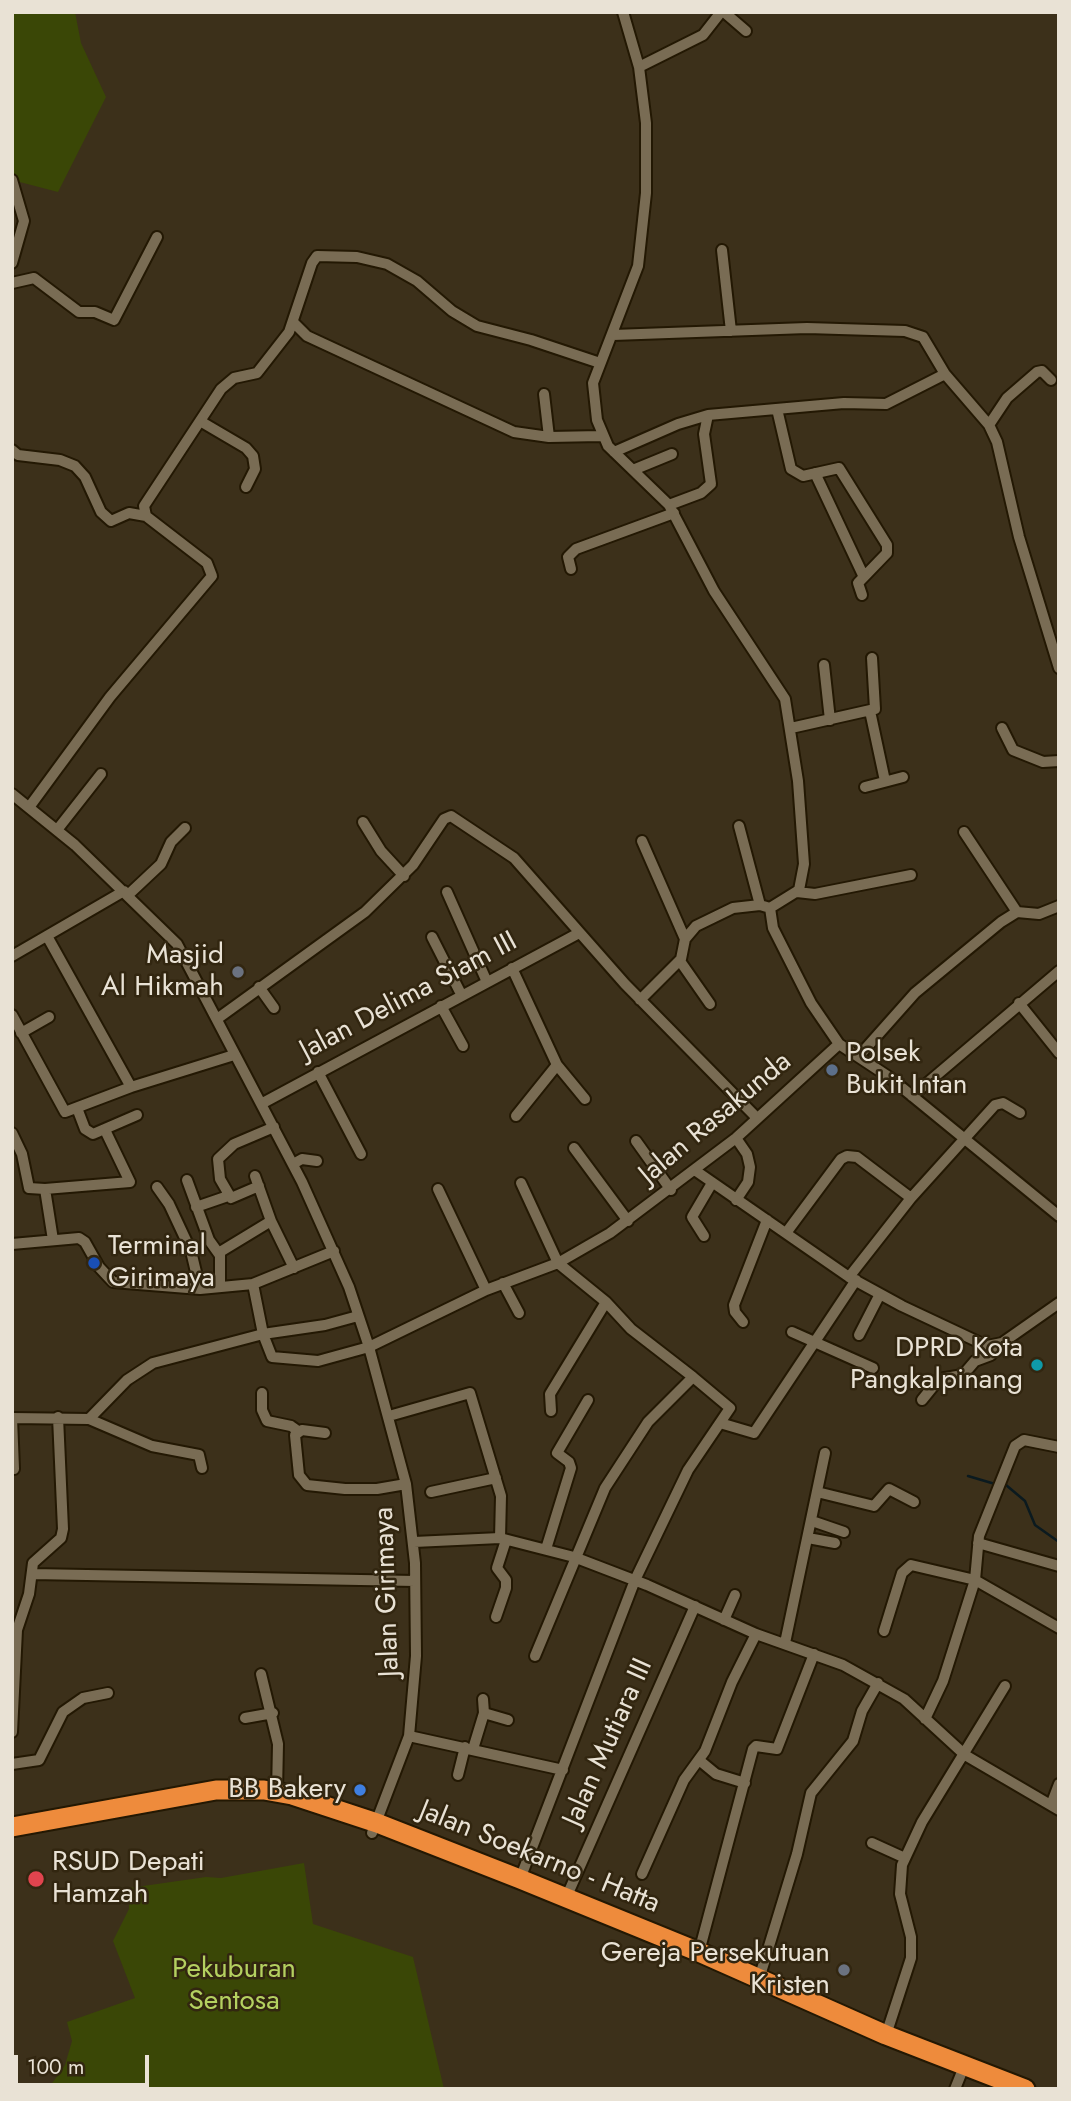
<!DOCTYPE html>
<style>
body{margin:0}
#map{position:relative;width:1071px;height:2101px;overflow:hidden;background:#3c301a;font-family:Jost,sans-serif}
canvas{display:block}
.frame{position:absolute;inset:0;border:14px solid #e9e2d5;pointer-events:none}
.scale{position:absolute;left:14px;top:2055px;width:135px;height:32px;box-sizing:border-box;border:4px solid #e9e2d5;border-top:0;padding-left:9px;font-size:21px;line-height:24px;white-space:nowrap;color:#e9e2d5;-webkit-text-stroke:5px #322610;paint-order:stroke}
</style>
<div id="map">
<canvas width="1071" height="2101"></canvas>
<div class="frame"></div>
<div class="scale">100 m</div>
</div>
<script>
const ctx = document.querySelector('canvas').getContext('2d');
ctx.lineJoin = 'round';
function fillPath(path, color) { ctx.fillStyle = color; ctx.fill(path, 'evenodd'); }
const shape = rows => new Path2D(rows.map(r => 'M' + r).join(''));
function strokePath(path, color, width, dash) { ctx.strokeStyle = color; ctx.lineWidth = width; ctx.lineCap = dash ? 'butt' : 'round'; ctx.setLineDash(dash || []); ctx.stroke(path); }
function write(font, color, halo, rows, align = 'center') {
  ctx.font = font + ' Jost,sans-serif'; ctx.lineWidth = 5; ctx.setLineDash([]); ctx.textBaseline = 'middle'; ctx.strokeStyle = halo; ctx.fillStyle = color; for (const [text, x, y, turn = 0] of rows) {
    ctx.save(); ctx.translate(x, y); ctx.rotate((+turn || 0) * Math.PI / 180); ctx.textAlign = isNaN(turn) ? turn : align; if (halo) ctx.strokeText(text, 0, 0); ctx.fillText(text, 0, 0); ctx.restore();
  }
}
fillPath(shape([
 [12,12,75,12,81,43,106,97,58,192,12,180],
 [304,1863,313,1924,413,1957,444,2089,48,2089,65,2065,72,2041,67,2022,135,1998,113,1941,129,1909,129,1888,206,1877,221,1878]
]), '#3a4706');
strokePath(shape([
 [968,1476,995,1484],
 [1006,1485,1025,1501,1035,1525,1059,1542]
]), '#0b1a1f', 2.5);
const street = shape([
 [623,12,639,67,646,123,646,193,638,266,593,383,597,420,608,446,669,505,714,591,785,699,798,781,804,864,799,890,770,908,773,928,811,1003,839,1044,889,1077,1059,1216],
 [724,12,746,31],
 [639,67,703,35,721,12],
 [12,180,24,221,12,263],
 [722,250,731,331],
 [12,283,34,278,79,312,95,312,114,320,157,237],
 [294,323,307,336,514,432,549,437,601,436],
 [613,335,807,328,905,331,923,337,945,374,989,425,997,442,1019,537,1059,668],
 [544,394,549,437],
 [777,409,791,469,803,476,839,468,887,545,887,553,858,583,862,595],
 [200,421,246,448,253,456,255,469,246,487],
 [989,425,1007,398,1037,372,1042,371,1051,380],
 [12,450,18,455,60,460,75,466,85,477,101,512,111,521,129,513,146,516],
 [614,452,678,424,708,415,844,403,886,404,945,374],
 [633,470,672,454],
 [815,473,863,575],
 [669,505,701,493,711,484,704,434,708,415],
 [571,569,568,557,576,549,674,513],
 [824,665,830,720],
 [870,711,885,781],
 [791,728,875,709,872,658],
 [1002,728,1013,750,1043,762,1059,761],
 [865,787,903,777],
 [12,794,75,845,177,944,302,1182,349,1287,369,1347,406,1484,415,1563,416,1656,409,1736,372,1833],
 [30,806,110,697,212,576,207,563,146,516,144,506,221,389,234,378,257,373,289,332,312,263,317,256,357,257,387,264,417,281,452,311,477,326,531,340,600,363],
 [363,822,381,851,404,876],
 [739,826,760,905],
 [57,830,101,774],
 [964,832,1017,912],
 [642,841,685,939],
 [447,892,487,982],
 [797,892,815,894,911,875],
 [128,895,161,864,171,842,185,828],
 [47,936,131,1087],
 [432,937,462,996],
 [12,956,124,891],
 [680,961,710,1004],
 [512,968,557,1065,516,1116],
 [259,987,274,1008],
 [640,1000,681,959,685,939,696,926,733,908,760,905,770,908],
 [1019,1003,1059,1053],
 [441,1006,463,1046],
 [12,1015,65,1112,131,1087,234,1055],
 [217,1019,365,912,413,865,444,819,451,816,514,858,625,984,757,1118],
 [21,1033,49,1017],
 [859,1056,915,993,1001,922,1017,912,1039,914,1059,906],
 [557,1065,585,1099],
 [318,1072,361,1154],
 [912,1096,1059,971],
 [261,1104,579,933],
 [77,1108,85,1129,93,1134,137,1115],
 [12,1133,22,1154,29,1188,45,1189,53,1240],
 [736,1138,747,1154,750,1167,748,1182,736,1200],
 [636,1141,671,1190],
 [574,1148,628,1221],
 [293,1164,302,1159,317,1161],
 [696,1171,849,1277,911,1198,995,1105,1003,1103,1020,1113],
 [255,1176,271,1221,294,1268],
 [187,1180,209,1240,219,1254],
 [521,1183,558,1263,606,1302,631,1329,693,1377,648,1422,605,1488,535,1656],
 [259,1186,231,1198,220,1179,218,1159,234,1144,274,1127],
 [157,1187,169,1204,191,1251,200,1289],
 [45,1189,130,1182,105,1130],
 [438,1189,486,1290],
 [196,1207,228,1196],
 [786,1233,841,1159,847,1156,857,1157,911,1198],
 [704,1236,692,1217,712,1183],
 [12,1244,79,1238,85,1242,99,1267,113,1282,200,1289,253,1284,334,1251],
 [849,1277,902,1306,987,1346,1002,1343,1059,1303],
 [503,1283,519,1313],
 [253,1284,263,1334,272,1357,318,1361,369,1347,486,1290,558,1263,610,1233,736,1138,839,1044],
 [220,1287,220,1252,271,1221],
 [743,1322,735,1312,734,1305,767,1220],
 [792,1332,873,1368],
 [859,1335,880,1294],
 [262,1393,262,1410,267,1421,291,1426,298,1431],
 [922,1400,939,1379,963,1375,975,1361,991,1355,995,1345],
 [551,1411,550,1394,606,1302],
 [389,1416,470,1393,501,1496,500,1538],
 [12,1418,89,1419,152,1446,199,1455,202,1468],
 [12,1418,14,1469],
 [89,1419,127,1380,153,1363,263,1334,325,1325,358,1316],
 [720,1423,754,1433,856,1280],
 [325,1433,302,1430,295,1435,299,1475,307,1485,345,1489,377,1489,406,1484],
 [431,1492,496,1478],
 [817,1492,874,1506,889,1489,914,1502],
 [812,1521,844,1532],
 [808,1538,835,1543],
 [414,1542,500,1538,574,1557,647,1585,756,1634,843,1665,904,1699,965,1755,1059,1810],
 [978,1543,1059,1566],
 [546,1549,571,1468,569,1462,557,1453,588,1400],
 [32,1574,415,1581],
 [496,1617,506,1588,506,1580,497,1568,506,1540],
 [724,1620,735,1595],
 [884,1631,902,1573,911,1565,975,1580,1059,1628],
 [785,1643,825,1453],
 [261,1674,278,1744,277,1792],
 [484,1713,508,1720],
 [245,1718,273,1713],
 [925,1719,943,1681,975,1580,979,1536,1015,1446,1024,1440,1059,1447],
 [12,1732,17,1630,29,1594,33,1563,61,1538,63,1529,58,1417],
 [409,1736,563,1770],
 [473,1749,484,1713,483,1699],
 [699,1760,716,1774,745,1783],
 [12,1764,39,1760,63,1712,83,1698,108,1693],
 [458,1775,465,1747],
 [1051,1805,1059,1784],
 [872,1843,905,1858],
 [642,1874,684,1780,705,1751,732,1682,756,1634],
 [520,1879,635,1580,688,1470,730,1408,693,1377],
 [566,1898,695,1606],
 [699,1952,753,1749,756,1746,777,1749,814,1654],
 [759,1979,797,1854,811,1793,853,1741,862,1711,878,1683],
 [886,2035,911,1958,911,1937,900,1894,902,1865,922,1822,1005,1686],
 [955,2089,961,2074]
]);
const highway = shape([
 [12,1827,216,1790,264,1790,292,1795,377,1823,520,1879,699,1952,886,2035,1025,2089]
]);
strokePath(street, '#231803', 14);
strokePath(highway, '#231803', 23);
strokePath(street, '#796c54', 10);
strokePath(highway, '#ee8b3c', 19);
for (const [x, y, r, color] of [
 [238,972,7,"#6b7280"],
 [832,1070,7,"#5c6f8a"],
 [94,1263,7,"#1a4fb4"],
 [1037,1365,7,"#0f9aa8"],
 [360,1790,7,"#3f7fe0"],
 [36,1879,9,"#e0444e"],
 [844,1970,7,"#6b7280"]
]) { const dot = new Path2D(); dot.arc(x, y, r, 0, 2 * Math.PI); ctx.fillStyle = color; ctx.fill(dot); strokePath(dot, '#322610', 2.5); }
write('28px', '#e9e2d5', '#322610', [
 ["Masjid",224,956],
 ["Al Hikmah",224,988],
 ["Polsek",846,1054,"left"],
 ["Bukit Intan",846,1086,"left"],
 ["Terminal",108,1247,"left"],
 ["Girimaya",108,1279,"left"],
 ["DPRD Kota",1023,1349],
 ["Pangkalpinang",1023,1381],
 ["BB Bakery",346,1790],
 ["RSUD Depati",52,1863,"left"],
 ["Hamzah",52,1895,"left"],
 ["Gereja Persekutuan",830,1954],
 ["Kristen",830,1986]
], 'right');
write('28px', '#e9e2d5', '#322610', [
 ["Jalan Delima Siam III",409,997,-28],
 ["Jalan Rasakunda",716,1119,-40],
 ["Jalan Girimaya",388,1592,-92],
 ["Jalan Mutiara III",609,1743,-66],
 ["Jalan Soekarno - Hatta",539,1858,22]
]);
write('28px', '#b4d060', '#322610', [
 ["Pekuburan",234,1970],
 ["Sentosa",234,2002]
]);
</script>
